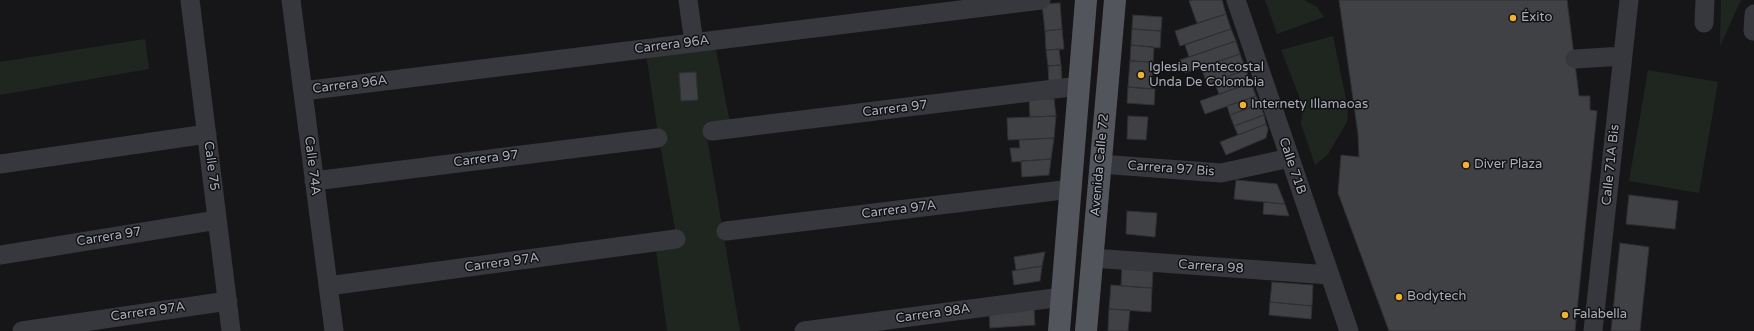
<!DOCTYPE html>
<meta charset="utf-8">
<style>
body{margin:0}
canvas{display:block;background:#161618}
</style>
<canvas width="1754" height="331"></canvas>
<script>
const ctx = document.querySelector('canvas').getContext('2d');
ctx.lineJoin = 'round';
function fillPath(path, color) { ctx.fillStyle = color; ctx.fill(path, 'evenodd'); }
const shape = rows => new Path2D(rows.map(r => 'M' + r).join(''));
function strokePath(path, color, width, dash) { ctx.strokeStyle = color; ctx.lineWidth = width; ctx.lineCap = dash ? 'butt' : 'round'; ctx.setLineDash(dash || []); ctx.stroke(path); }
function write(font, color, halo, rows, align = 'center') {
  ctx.font = font + ' "Varela Round",sans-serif'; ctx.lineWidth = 3; ctx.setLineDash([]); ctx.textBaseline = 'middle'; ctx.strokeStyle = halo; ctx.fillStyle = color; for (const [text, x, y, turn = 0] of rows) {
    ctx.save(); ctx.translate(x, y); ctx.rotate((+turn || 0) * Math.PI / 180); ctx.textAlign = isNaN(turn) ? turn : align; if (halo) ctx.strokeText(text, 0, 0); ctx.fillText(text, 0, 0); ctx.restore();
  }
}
fillPath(shape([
 [1265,0,1304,0,1317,7,1324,17,1277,34],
 [1721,0,1741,0,1720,46],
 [1333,36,1348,109,1347,122,1328,154,1315,165,1301,124,1303,106,1281,50],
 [145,39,149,69,0,95,0,62],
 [715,45,730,123,705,126,740,331,667,331,655,243,677,240,658,133,646,54],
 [1648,70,1718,82,1699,193,1629,181]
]), '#1e261f');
const building = shape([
 [1193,0,1222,0,1226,14,1197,23,1189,1,1193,0],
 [1339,0,1567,0,1579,96,1590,96,1590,110,1597,111,1575,331,1389,331,1338,193,1341,155,1359,157,1358,134,1339,0],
 [1060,3,1062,29,1045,31,1042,4,1060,3],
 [1226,14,1231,29,1180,46,1175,31,1226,14],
 [1133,15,1162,17,1161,31,1132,29,1133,15],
 [1062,29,1064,49,1046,50,1045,31,1062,29],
 [1132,29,1161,31,1160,48,1131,45,1132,29],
 [1231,29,1236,41,1189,57,1185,45,1231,29],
 [1236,41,1240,54,1185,73,1180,60,1236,41],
 [1131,45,1154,47,1153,62,1130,61,1131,45],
 [1059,49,1061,65,1048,66,1046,50,1059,49],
 [1240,54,1246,70,1207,84,1201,67,1240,54],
 [1130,61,1153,62,1151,89,1128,87,1130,61],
 [1061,65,1062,82,1049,83,1048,66,1061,65],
 [1246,70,1251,83,1219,94,1214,81,1246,70],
 [696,72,698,100,681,101,679,73,696,72],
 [1251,83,1256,96,1205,114,1200,101,1251,83],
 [1128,87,1155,89,1154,105,1127,103,1128,87],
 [1256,96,1260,104,1230,115,1227,106,1256,96],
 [1029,99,1054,99,1056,116,1030,117,1029,99],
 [1260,104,1264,115,1234,126,1230,115,1260,104],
 [1264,115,1266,124,1238,135,1234,126,1264,115],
 [1056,116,1054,138,1008,140,1007,118,1056,116],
 [1128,116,1148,117,1146,140,1127,139,1128,116],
 [1266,124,1268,129,1266,138,1226,155,1220,142,1266,124],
 [1054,138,1051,159,1012,162,1010,148,1020,148,1019,140,1054,138],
 [1051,159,1049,175,1022,177,1021,161,1051,159],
 [1236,180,1277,184,1285,204,1234,199,1236,180],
 [1629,195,1678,201,1675,229,1626,224,1629,195],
 [1264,202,1285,204,1289,216,1263,214,1264,202],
 [1127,211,1157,213,1155,237,1126,234,1127,211],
 [1620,243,1649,247,1640,331,1611,331,1620,243],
 [1045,252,1042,266,1016,270,1014,257,1045,252],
 [1042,266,1040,281,1014,285,1012,271,1042,266],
 [1122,267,1153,270,1152,288,1121,286,1122,267],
 [1272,282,1313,285,1312,306,1270,302,1272,282],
 [1111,285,1152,288,1151,312,1109,309,1111,285],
 [1270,302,1312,306,1311,319,1269,315,1270,302],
 [1034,309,1035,325,990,328,989,312,1034,309],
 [1109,309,1130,310,1128,331,1108,331,1109,309]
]);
fillPath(building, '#404145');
strokePath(building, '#303034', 1);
strokePath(shape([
 [190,0,231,331],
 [291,0,334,331],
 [688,0,694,43],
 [1236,0,1349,331],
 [1704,23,1705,0],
 [1753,31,1754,14],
 [1575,59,1623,56],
 [303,91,1041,0],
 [712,131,1079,86],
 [0,164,207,134],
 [1100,164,1221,173,1290,158],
 [314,181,658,138],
 [726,231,1071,189],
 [0,255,217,220],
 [1092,258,1330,275],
 [328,286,676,239],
 [22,331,228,301],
 [804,331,1062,297],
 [1593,331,1629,0]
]), '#37383d', 19);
strokePath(shape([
 [1059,331,1086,0],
 [1086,331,1115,0]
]), '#53555c', 22);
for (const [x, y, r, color] of [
 [1513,18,4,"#f2b134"],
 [1141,75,4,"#f2b134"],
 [1243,105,4,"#f2b134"],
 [1466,165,4,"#f2b134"],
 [1399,297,4,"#f2b134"],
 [1565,315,4,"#f2b134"]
]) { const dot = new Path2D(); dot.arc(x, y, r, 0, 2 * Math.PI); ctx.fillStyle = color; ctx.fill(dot); strokePath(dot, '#111113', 1.5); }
write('13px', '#a8adb8', '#111113', [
 ["Éxito",1521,18],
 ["Iglesia Pentecostal",1149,68],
 ["Unda De Colombia",1149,83],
 ["Internety Illamaoas",1251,105],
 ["Diver Plaza",1474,165],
 ["Bodytech",1407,297],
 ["Falabella",1573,315]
], 'left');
write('13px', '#a8adb8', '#111113', [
 ["Carrera 96A",672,45,-7],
 ["Carrera 96A",350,85,-7],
 ["Carrera 97",895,109,-7],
 ["Carrera 97",486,159,-7],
 ["Avenida Calle 72",1100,165,-85],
 ["Calle 71A Bis",1611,165,-84],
 ["Calle 75",211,166,83],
 ["Calle 74A",312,166,83],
 ["Calle 71B",1292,166,71],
 ["Carrera 97 Bis",1171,169,4],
 ["Carrera 97A",899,210,-7],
 ["Carrera 97",109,237,-9],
 ["Carrera 97A",502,263,-8],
 ["Carrera 98",1211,267,4],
 ["Carrera 97A",148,312,-8],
 ["Carrera 98A",933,314,-8]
]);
</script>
